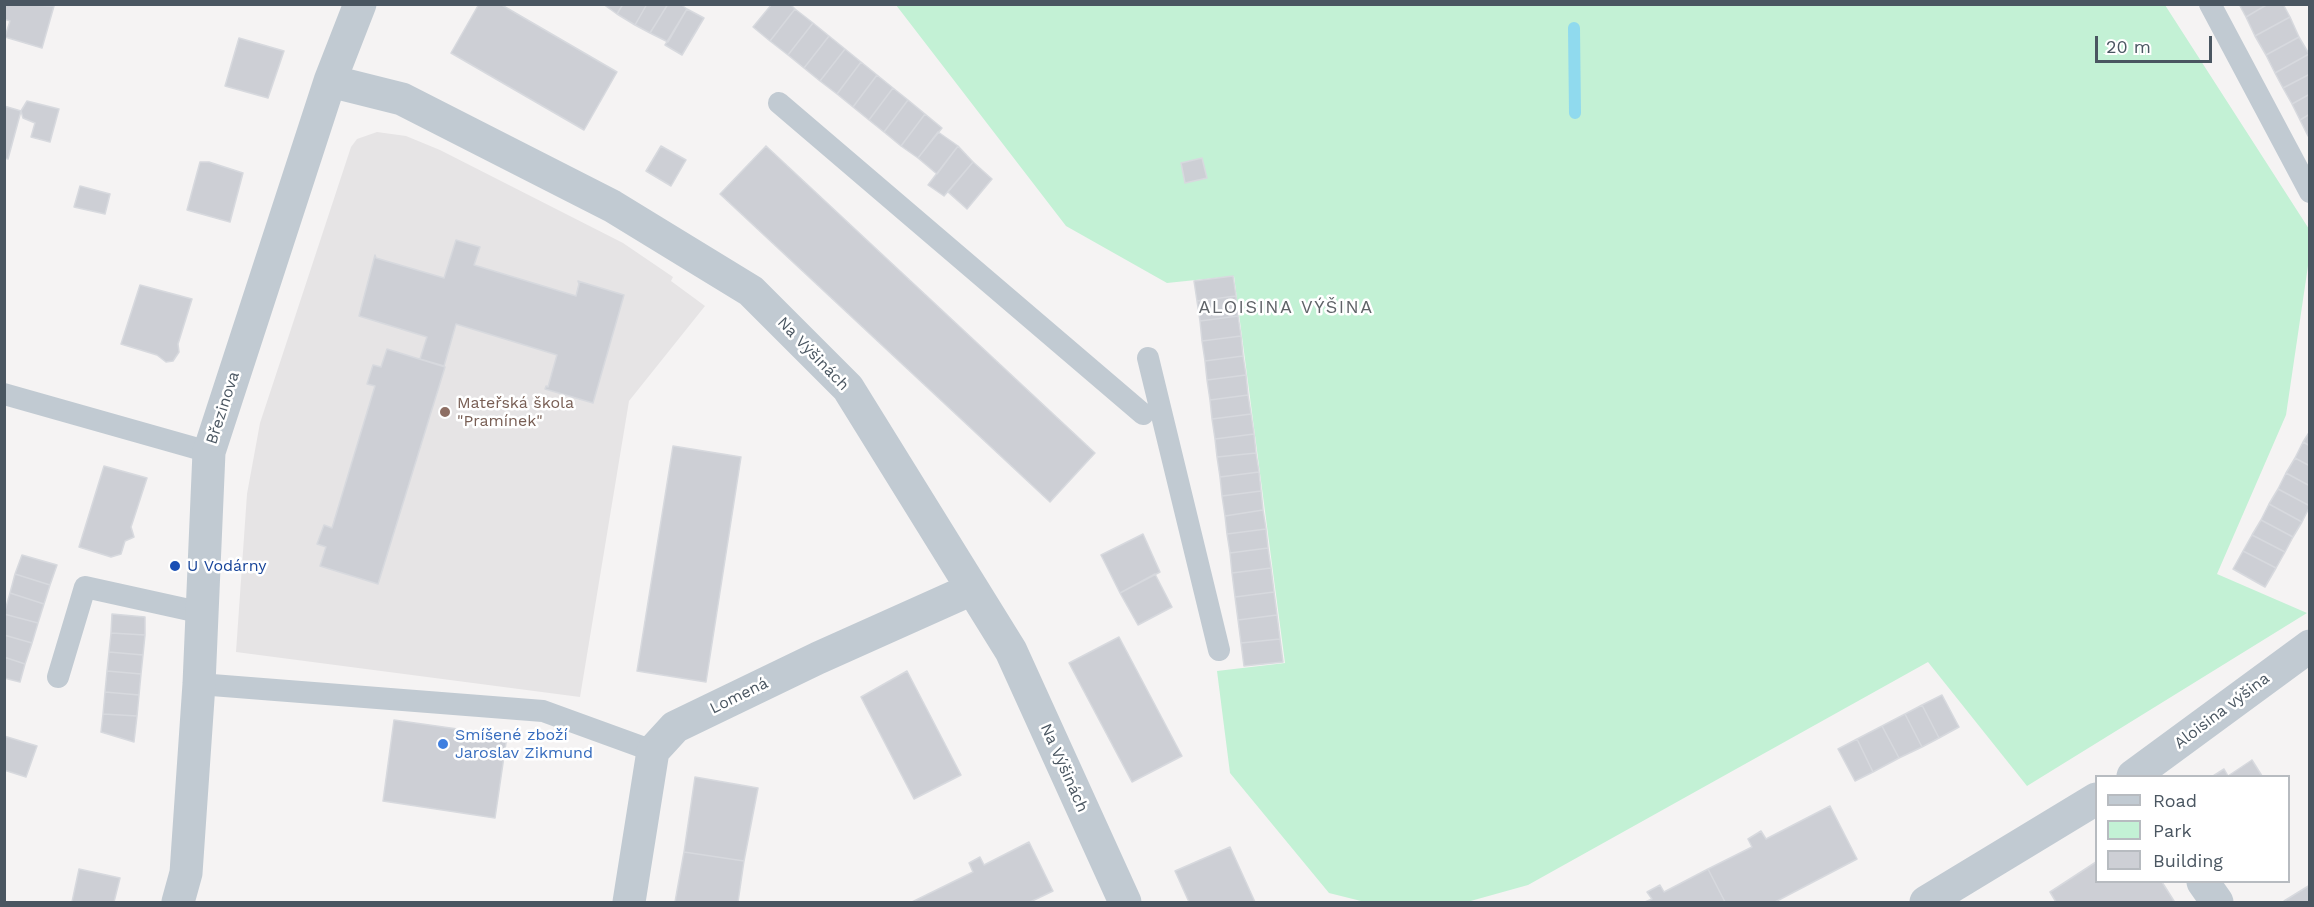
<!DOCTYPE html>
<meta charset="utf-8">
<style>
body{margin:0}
#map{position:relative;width:2314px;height:907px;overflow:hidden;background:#f5f3f3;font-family:"Work Sans",sans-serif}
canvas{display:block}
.frame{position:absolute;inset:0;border:6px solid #4a5661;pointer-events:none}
.legend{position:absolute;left:2095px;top:775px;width:195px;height:108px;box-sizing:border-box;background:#fff;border:2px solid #b7bbc0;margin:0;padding:8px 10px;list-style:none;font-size:18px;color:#4a5661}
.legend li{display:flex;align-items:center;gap:12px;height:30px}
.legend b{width:30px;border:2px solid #b7bbc0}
.scale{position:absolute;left:2095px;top:36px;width:117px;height:27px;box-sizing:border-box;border:3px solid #4a5661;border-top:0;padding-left:8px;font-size:18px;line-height:21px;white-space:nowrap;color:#4a5661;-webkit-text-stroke:4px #fff;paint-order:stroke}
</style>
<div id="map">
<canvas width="2314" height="907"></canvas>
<div class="frame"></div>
<ul class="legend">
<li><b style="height:8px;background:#c1cad2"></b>Road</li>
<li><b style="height:16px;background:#c3f1d5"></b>Park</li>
<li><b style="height:16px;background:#cdcfd5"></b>Building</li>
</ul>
<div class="scale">20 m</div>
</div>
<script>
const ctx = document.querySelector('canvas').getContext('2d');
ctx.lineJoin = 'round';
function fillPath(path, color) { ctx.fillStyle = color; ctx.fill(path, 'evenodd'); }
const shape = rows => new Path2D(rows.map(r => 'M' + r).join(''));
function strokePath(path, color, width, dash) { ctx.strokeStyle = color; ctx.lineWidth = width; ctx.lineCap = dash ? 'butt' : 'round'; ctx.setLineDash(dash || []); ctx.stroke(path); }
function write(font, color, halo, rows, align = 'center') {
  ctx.font = font + ' "Work Sans",sans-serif'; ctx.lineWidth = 5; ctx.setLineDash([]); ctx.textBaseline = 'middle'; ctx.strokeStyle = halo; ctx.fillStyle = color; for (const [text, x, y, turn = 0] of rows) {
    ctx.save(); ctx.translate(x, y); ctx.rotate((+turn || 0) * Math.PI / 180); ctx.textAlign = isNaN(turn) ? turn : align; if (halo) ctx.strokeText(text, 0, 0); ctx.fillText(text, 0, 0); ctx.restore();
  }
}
fillPath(shape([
 [377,132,406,136,440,150,623,243,673,277,671,281,705,306,629,401,580,697,236,652,247,494,260,423,351,147,357,139]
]), '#e6e4e5');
fillPath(shape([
 [896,5,2165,5,2309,229,2309,259,2286,415,2217,574,2307,613,2027,786,1928,662,1528,885,1467,902,1365,902,1329,893,1230,773,1217,671,1285,663,1234,276,1167,283,1066,226]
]), '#c3f1d5');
strokePath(shape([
 [1574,28,1575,113]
]), '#90daee', 12);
const building = shape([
 [4,4,54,6,42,48,5,37,10,21,4,19,4,4],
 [479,4,500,4,617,72,584,130,451,53,479,4],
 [603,4,623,4,617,14,603,4],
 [623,4,647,4,635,25,617,14,623,4],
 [647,4,668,4,650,33,635,25,647,4],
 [668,4,680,4,687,9,668,42,650,33,668,4],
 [772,4,790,4,795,9,770,41,753,27,772,4],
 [2239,4,2268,4,2246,17,2239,4],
 [2268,4,2283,4,2290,17,2255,36,2246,17,2268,4],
 [687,9,704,18,682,55,665,45,687,9],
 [795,9,813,23,788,55,770,41,795,9],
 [2290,17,2299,37,2266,55,2255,36,2290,17],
 [813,23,829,36,804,68,788,55,813,23],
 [829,36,845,49,820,81,804,68,829,36],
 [2299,37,2309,54,2275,73,2266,55,2299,37],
 [239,38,284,51,268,98,225,86,239,38],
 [845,49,861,62,837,94,820,81,845,49],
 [2309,54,2310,74,2283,88,2275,73,2309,54],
 [861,62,877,75,853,107,837,94,861,62],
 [2310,74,2310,94,2292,104,2283,88,2310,74],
 [877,75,893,88,869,120,853,107,877,75],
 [893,88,908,100,884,132,869,120,893,88],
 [2310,94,2310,114,2300,120,2292,104,2310,94],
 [908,100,925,114,901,146,884,132,908,100],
 [27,101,59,109,50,142,31,137,35,123,23,118,21,111,27,101],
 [4,106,21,111,8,159,4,158,4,106],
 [925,114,942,128,918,158,901,146,925,114],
 [2310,114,2310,135,2308,136,2300,120,2310,114],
 [938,132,958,146,937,174,918,158,938,132],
 [661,146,686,160,671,186,646,171,661,146],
 [766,146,1095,453,1050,502,720,194,766,146],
 [958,146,973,162,944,196,928,185,958,146],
 [1202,158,1207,178,1185,183,1181,163,1202,158],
 [200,162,209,162,243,173,230,222,187,210,200,162],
 [973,162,992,179,967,209,948,192,973,162],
 [80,186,110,194,105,214,74,207,80,186],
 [456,240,480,247,474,265,576,296,579,284,578,281,624,295,593,403,545,389,546,386,548,387,557,355,456,324,444,366,420,359,427,337,359,316,375,255,376,258,444,278,456,240],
 [1233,276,1236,296,1197,301,1194,281,1233,276],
 [140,285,192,299,178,344,179,352,173,361,166,362,157,355,121,344,140,285],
 [1236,296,1238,316,1200,321,1197,301,1236,296],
 [1238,316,1241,336,1202,341,1200,321,1238,316],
 [1241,336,1243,356,1205,361,1202,341,1241,336],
 [387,349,445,367,378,584,320,566,326,547,317,544,324,525,332,528,375,386,367,384,373,365,381,367,387,349],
 [1243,356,1246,375,1207,380,1205,361,1243,356],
 [1246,375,1248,395,1210,400,1207,380,1246,375],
 [1248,395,1251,414,1212,419,1210,400,1248,395],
 [1251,414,1254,434,1215,439,1212,419,1251,414],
 [2310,431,2310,446,2303,442,2310,431],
 [1254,434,1256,453,1217,457,1215,439,1254,434],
 [2303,442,2310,446,2310,466,2295,458,2303,442],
 [673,446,741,457,706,682,637,671,673,446],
 [1256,453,1259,472,1220,477,1217,457,1256,453],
 [2295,458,2310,466,2310,486,2286,473,2295,458],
 [104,466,147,478,131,527,134,537,125,541,121,554,111,557,79,547,104,466],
 [1259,472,1261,491,1222,496,1220,477,1259,472],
 [2286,473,2310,486,2310,506,2278,489,2286,473],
 [2278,489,2310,506,2302,522,2269,504,2278,489],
 [1261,491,1263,510,1225,516,1222,496,1261,491],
 [2269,504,2302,522,2293,537,2261,520,2269,504],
 [1263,510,1266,529,1227,534,1225,516,1263,510],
 [2261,520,2293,537,2285,552,2252,535,2261,520],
 [1266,529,1268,548,1230,553,1227,534,1266,529],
 [1143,534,1160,572,1120,593,1101,555,1143,534],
 [2252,535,2285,552,2276,568,2243,551,2252,535],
 [1268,548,1271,568,1232,573,1230,553,1268,548],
 [2243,551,2276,568,2265,587,2233,569,2243,551],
 [22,555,57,565,50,585,15,574,22,555],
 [1271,568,1274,592,1235,597,1232,573,1271,568],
 [15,574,50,585,44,604,10,593,15,574],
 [1155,574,1172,607,1138,625,1120,593,1155,574],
 [1274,592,1277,615,1238,620,1235,597,1274,592],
 [10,593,44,604,38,623,4,614,10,593],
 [4,614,38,623,32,643,4,635,4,614],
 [112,614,145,617,145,635,111,633,112,614],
 [1277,615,1280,639,1241,643,1238,620,1277,615],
 [111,633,145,635,143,655,109,652,111,633],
 [4,635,32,643,25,664,4,657,4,635],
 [1119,637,1182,756,1132,782,1069,663,1119,637],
 [1280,639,1283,662,1244,666,1241,643,1280,639],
 [109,652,143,655,141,674,107,671,109,652],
 [4,657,25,664,20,682,4,678,4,657],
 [107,671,141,674,139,695,105,692,107,671],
 [907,671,961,775,914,799,861,697,907,671],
 [105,692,139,695,137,716,103,714,105,692],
 [1942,695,1959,727,1939,738,1922,705,1942,695],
 [1922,705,1939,738,1922,747,1905,714,1922,705],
 [103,714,137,716,134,742,101,732,103,714],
 [1905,714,1922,747,1899,758,1882,726,1905,714],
 [394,720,507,736,495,818,383,801,394,720],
 [1882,726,1899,758,1873,772,1857,739,1882,726],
 [4,736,37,746,26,777,4,770,4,736],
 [1857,739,1873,772,1855,781,1838,749,1857,739],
 [2252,760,2262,776,2213,776,2224,769,2228,776,2252,760],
 [695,777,758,788,744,861,684,852,695,777],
 [1830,806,1857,859,1775,902,1725,902,1708,869,1752,847,1748,839,1761,831,1766,839,1830,806],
 [1029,842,1053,891,1030,902,912,902,973,872,969,863,980,857,984,865,1029,842],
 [1230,847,1255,902,1189,902,1175,871,1230,847],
 [684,852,744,861,738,902,675,902,684,852],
 [2096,862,2096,882,2162,882,2174,901,2172,902,2056,902,2050,892,2096,862],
 [79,869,120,878,114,902,72,902,79,869],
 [1708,869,1725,902,1645,902,1652,899,1647,892,1660,885,1664,892,1708,869],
 [2310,885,2310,902,2285,902,2284,901,2310,885]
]);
fillPath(building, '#cdcfd5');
strokePath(building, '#d7d9de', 1.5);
strokePath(shape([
 [2210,4,2310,192],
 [779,103,1143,414],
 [1148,358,1219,650],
 [4,394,209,452],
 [58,677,85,587,203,613],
 [199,684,543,711,653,751]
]), '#c1cad2', 22);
strokePath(shape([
 [330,81,402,99,612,206,751,291,848,388,1011,651,1125,902],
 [2133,776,2310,646],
 [2203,882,2217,902],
 [178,902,186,873,199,684,209,452,330,81,360,4],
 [629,902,653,751,675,727,818,658,972,589],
 [1926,902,2096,799]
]), '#c1cad2', 33);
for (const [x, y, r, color] of [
 [445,412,6,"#8d6e63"],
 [175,566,6,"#1a4fb4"],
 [443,744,6,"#3f7fe0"]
]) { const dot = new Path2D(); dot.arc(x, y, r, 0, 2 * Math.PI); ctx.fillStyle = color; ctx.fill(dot); strokePath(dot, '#fff', 2); }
write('16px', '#4a5661', '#fff', [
 ["Na Výšinách",813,354,46],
 ["Březinova",223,408,-72],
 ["Lomená",739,696,-26],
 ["Aloisina výšina",2222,711,-37],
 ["Na Výšinách",1064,768,66]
]);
write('16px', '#785e54', '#fff', [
 ["Mateřská škola",457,403],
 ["\"Pramínek\"",457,421]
], 'left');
write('16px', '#164399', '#fff', [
 ["U Vodárny",187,566]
], 'left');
write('16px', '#366cbe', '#fff', [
 ["Smíšené zboží",455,735],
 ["Jaroslav Zikmund",455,753]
], 'left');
ctx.letterSpacing = '1.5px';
write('18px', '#5f6368', '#fff', [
 ["ALOISINA VÝŠINA",1286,308]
]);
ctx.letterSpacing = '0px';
</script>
